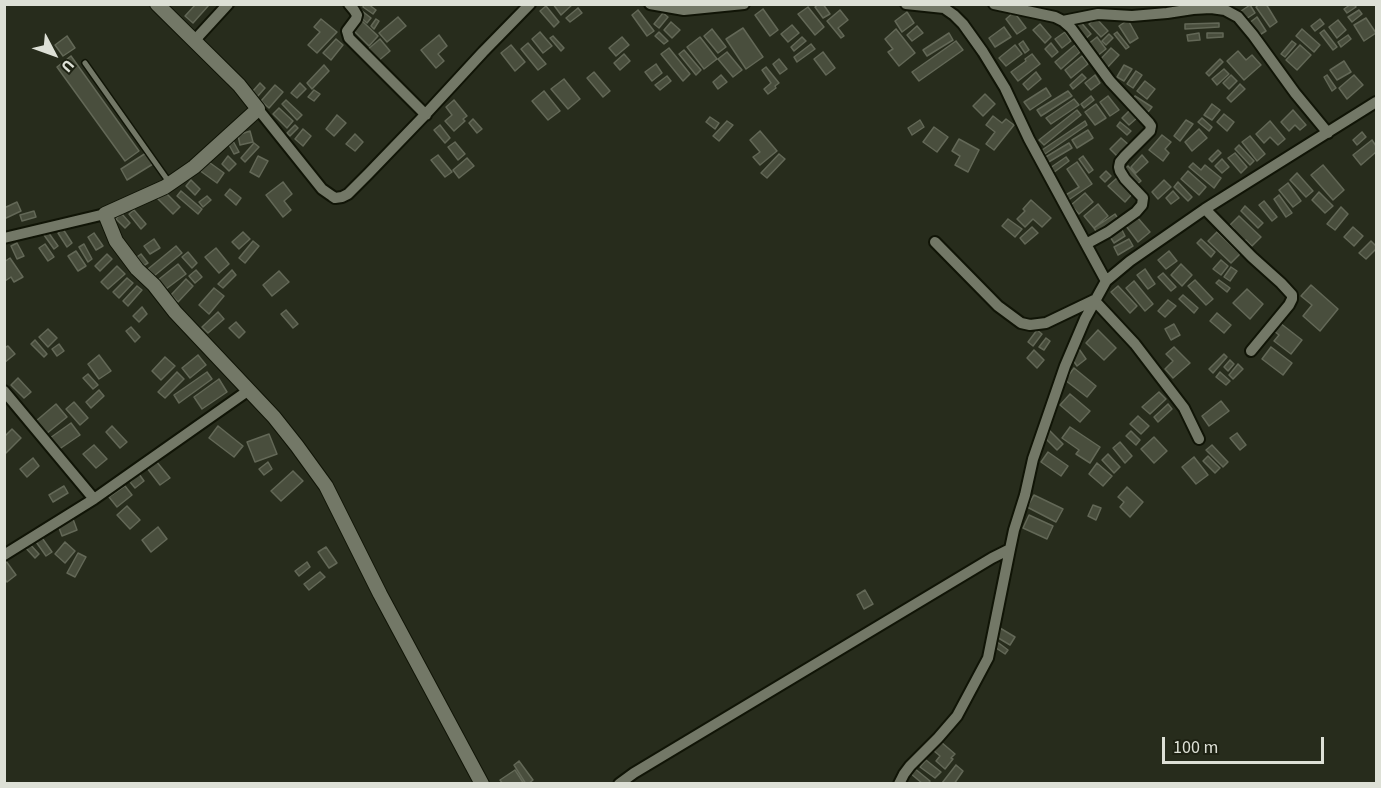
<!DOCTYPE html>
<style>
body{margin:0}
#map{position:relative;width:1381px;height:788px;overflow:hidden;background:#272c1c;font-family:"Source Sans 3",sans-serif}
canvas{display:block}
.frame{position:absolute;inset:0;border:6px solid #dde0d6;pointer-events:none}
.north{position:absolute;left:24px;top:24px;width:60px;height:60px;-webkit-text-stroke:4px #1e2213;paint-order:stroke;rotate:131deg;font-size:16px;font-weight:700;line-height:24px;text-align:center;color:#dde0d6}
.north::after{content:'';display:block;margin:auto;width:21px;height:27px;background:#dde0d6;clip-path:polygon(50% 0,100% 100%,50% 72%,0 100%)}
.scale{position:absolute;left:1162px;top:737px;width:162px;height:27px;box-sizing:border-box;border:3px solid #dde0d6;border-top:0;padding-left:8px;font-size:18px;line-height:21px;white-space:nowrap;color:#dde0d6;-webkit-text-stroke:4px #1e2213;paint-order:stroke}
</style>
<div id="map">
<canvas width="1381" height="788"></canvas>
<div class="frame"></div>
<div class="north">U</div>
<div class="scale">100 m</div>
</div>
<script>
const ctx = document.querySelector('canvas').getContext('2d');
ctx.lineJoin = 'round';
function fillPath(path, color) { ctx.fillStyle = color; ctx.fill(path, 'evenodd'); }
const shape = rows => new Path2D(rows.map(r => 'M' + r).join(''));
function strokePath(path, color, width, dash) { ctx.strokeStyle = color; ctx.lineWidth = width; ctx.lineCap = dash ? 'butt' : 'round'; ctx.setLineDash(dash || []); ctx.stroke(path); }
const building = shape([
 [196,4,209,5,193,23,185,16,196,4],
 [364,4,368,4,376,10,373,14,363,7,364,4],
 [553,4,573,4,561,15,553,4],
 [819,4,823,4,830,14,823,18,815,7,819,4],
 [1260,4,1266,4,1277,22,1270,27,1256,7,1260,4],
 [1351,4,1354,4,1356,7,1347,13,1344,9,1351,4],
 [1250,5,1255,13,1246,19,1241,11,1250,5],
 [546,6,559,22,554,27,540,11,546,6],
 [808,7,824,27,815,35,798,14,808,7],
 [578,8,582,13,570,22,566,18,578,8],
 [763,9,778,30,770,36,755,15,763,9],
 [638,10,654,31,647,36,632,15,638,10],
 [840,10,848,20,838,28,844,36,841,38,827,21,840,10],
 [1359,10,1362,14,1352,22,1348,17,1359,10],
 [362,11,371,18,367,23,358,15,362,11],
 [907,12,914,23,902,32,895,21,907,12],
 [1014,12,1026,28,1017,34,1006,19,1014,12],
 [663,13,668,17,659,28,654,24,663,13],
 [398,17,406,26,387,42,379,33,398,17],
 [1257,17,1266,31,1258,36,1249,23,1257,17],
 [1096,18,1108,31,1101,37,1089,24,1096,18],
 [1366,18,1376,33,1364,41,1354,25,1366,18],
 [321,19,337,32,317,53,308,45,320,32,314,27,321,19],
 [376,19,379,21,374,29,371,26,376,19],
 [1320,19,1324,24,1315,31,1311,26,1320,19],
 [361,20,378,36,369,46,352,29,361,20],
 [1079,20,1091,34,1084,40,1072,27,1079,20],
 [1128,20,1138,38,1130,43,1119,26,1128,20],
 [1338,20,1346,30,1337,38,1329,27,1338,20],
 [671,22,680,30,672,38,664,30,671,22],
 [1219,23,1219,27,1185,29,1185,24,1219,23],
 [1040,24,1051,37,1045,43,1033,30,1040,24],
 [792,25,799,33,788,42,781,34,792,25],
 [917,26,923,33,912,41,907,35,917,26],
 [1004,27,1011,37,995,47,989,38,1004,27],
 [743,28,763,57,746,69,726,39,743,28],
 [712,29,726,47,718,53,704,36,712,29],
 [896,29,915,53,899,66,888,52,893,49,885,39,896,29],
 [1302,29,1320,45,1314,52,1296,36,1302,29],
 [1324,30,1337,47,1333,50,1320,33,1324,30],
 [540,32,552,46,543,53,532,39,540,32],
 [659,32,668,41,664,44,655,36,659,32],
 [1065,32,1071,41,1062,48,1055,39,1065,32],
 [1117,32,1129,47,1126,49,1114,34,1117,32],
 [949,33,953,40,927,56,923,50,949,33],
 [1199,33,1200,40,1188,41,1187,35,1199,33],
 [1207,33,1223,33,1223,37,1207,38,1207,33],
 [1109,34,1113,38,1106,45,1102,41,1109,34],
 [439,35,447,46,438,54,444,61,436,68,421,50,439,35],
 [1348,35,1351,39,1341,47,1338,42,1348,35],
 [67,36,75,48,63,56,55,45,67,36],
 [553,36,564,48,561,51,550,38,553,36],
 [622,37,629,45,616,56,609,48,622,37],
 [700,37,717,59,704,69,687,47,700,37],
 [802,37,806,41,794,51,791,47,802,37],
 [1097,37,1106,49,1096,57,1087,45,1097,37],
 [336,39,343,45,331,60,323,53,336,39],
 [380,39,390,51,377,62,367,50,380,39],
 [956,41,963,50,919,81,912,72,956,41],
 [1023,41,1029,50,1025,53,1019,44,1023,41],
 [1292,41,1296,44,1285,57,1281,54,1292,41],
 [528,43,546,64,538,70,521,49,528,43],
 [1051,43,1058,52,1052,57,1045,49,1051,43],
 [811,44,815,49,797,62,794,57,811,44],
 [511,45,525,62,515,71,501,53,511,45],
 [1015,45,1022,54,1006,66,999,58,1015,45],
 [1075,45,1080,52,1061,69,1055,62,1075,45],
 [1300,45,1311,55,1297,70,1286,60,1300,45],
 [669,48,690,74,683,81,661,54,669,48],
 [1111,48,1119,55,1106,69,1098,62,1111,48],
 [684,50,701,70,696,75,679,54,684,50],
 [1238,51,1246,60,1252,55,1261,65,1244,80,1227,61,1238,51],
 [727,52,742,70,733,77,718,59,727,52],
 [823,52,835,68,826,75,814,59,823,52],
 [624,54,630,61,620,70,614,63,624,54],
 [1032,54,1040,64,1018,81,1011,72,1026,61,1025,59,1032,54],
 [71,56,139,151,125,161,57,67,71,56],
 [1082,56,1088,64,1071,78,1065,70,1082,56],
 [779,59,787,69,780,74,773,64,779,59],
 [1220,59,1223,62,1209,76,1206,73,1220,59],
 [1344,61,1351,72,1337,80,1330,70,1344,61],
 [656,64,662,73,652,81,645,72,656,64],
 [324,65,329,71,312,89,307,83,324,65],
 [1124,65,1132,69,1124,81,1117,77,1124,65],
 [766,67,779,83,775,86,776,88,768,94,764,89,771,83,762,70,766,67],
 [1224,69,1229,74,1217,85,1212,79,1224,69],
 [1136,71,1142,75,1133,88,1127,84,1136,71],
 [594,72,610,91,603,97,587,78,594,72],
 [1036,72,1041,79,1028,90,1023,84,1036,72],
 [1082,74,1086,78,1073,89,1070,85,1082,74],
 [721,75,727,82,718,89,713,82,721,75],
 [1095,75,1100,83,1091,90,1085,83,1095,75],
 [1231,75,1237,81,1229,89,1223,83,1231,75],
 [1327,75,1336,88,1332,91,1324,77,1327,75],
 [1354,75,1363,85,1347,99,1339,88,1354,75],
 [667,76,671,81,660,90,655,85,667,76],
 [564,79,580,99,568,109,551,89,564,79],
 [1145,81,1155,89,1147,99,1137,91,1145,81],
 [260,83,265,88,257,97,252,92,260,83],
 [300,83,306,89,297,98,291,93,300,83],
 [1240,84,1245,89,1231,102,1227,98,1240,84],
 [275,85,283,92,269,108,261,101,275,85],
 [1046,88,1051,96,1030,110,1024,102,1046,88],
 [314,90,320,94,314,101,308,97,314,90],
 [544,91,560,111,548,120,532,101,544,91],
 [1068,91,1072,96,1041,116,1037,110,1068,91],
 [985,94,995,104,983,116,973,106,985,94],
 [1091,96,1094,100,1084,108,1081,104,1091,96],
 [1108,96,1119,110,1110,116,1100,102,1108,96],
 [1135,96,1152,107,1148,112,1132,100,1135,96],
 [1074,99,1079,105,1051,124,1046,118,1074,99],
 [286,100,302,115,297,120,282,104,286,100],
 [454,100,467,116,463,119,465,121,454,131,445,121,452,115,446,107,454,100],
 [1096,104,1106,118,1095,125,1085,112,1096,104],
 [1212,104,1220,110,1212,120,1204,115,1212,104],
 [279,108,293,121,287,128,273,114,279,108],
 [1077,110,1081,115,1044,145,1039,140,1077,110],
 [1130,110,1137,118,1129,125,1122,118,1130,110],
 [1293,110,1306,125,1300,130,1295,125,1289,131,1281,122,1293,110],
 [1224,114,1234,122,1227,131,1217,122,1224,114],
 [337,115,346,123,334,136,326,129,337,115],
 [993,116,1002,123,1006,119,1014,125,994,150,986,144,995,132,986,125,993,116],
 [710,117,719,123,715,129,706,122,710,117],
 [1202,118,1212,127,1209,131,1198,122,1202,118],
 [473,119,482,129,477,133,469,123,473,119],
 [920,120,924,127,912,135,908,128,920,120],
 [1186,120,1193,124,1180,141,1174,136,1186,120],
 [727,121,733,125,719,141,713,136,727,121],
 [1085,121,1087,125,1045,154,1042,150,1085,121],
 [1270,121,1285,139,1278,145,1270,137,1264,143,1256,134,1270,121],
 [1120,122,1131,131,1127,135,1117,126,1120,122],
 [295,125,298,128,290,136,287,133,295,125],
 [440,125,450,138,445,143,434,130,440,125],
 [934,127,948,137,937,152,923,142,934,127],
 [303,129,311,136,303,146,295,139,303,129],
 [1199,129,1207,138,1192,151,1185,142,1199,129],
 [1088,130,1093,138,1077,148,1072,140,1088,130],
 [250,131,253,142,240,145,238,135,250,131],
 [760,131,777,151,760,165,753,157,760,152,750,140,760,131],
 [1362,132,1366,137,1357,145,1353,140,1362,132],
 [355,134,363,142,355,151,346,144,355,134],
 [1162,135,1171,142,1165,149,1169,153,1163,161,1149,150,1162,135],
 [1250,136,1265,154,1257,161,1242,142,1250,136],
 [1121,138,1129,145,1118,157,1110,149,1121,138],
 [959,139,979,150,968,172,955,165,960,156,952,151,959,139],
 [1372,140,1376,146,1376,152,1361,165,1353,155,1372,140],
 [233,141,239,152,234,154,228,143,233,141],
 [455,142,465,154,458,160,448,147,455,142],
 [254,143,259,147,245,162,241,158,254,143],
 [1069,143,1072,148,1047,163,1044,158,1069,143],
 [1239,145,1254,161,1250,165,1235,149,1239,145],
 [1218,150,1221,153,1212,162,1209,159,1218,150],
 [146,153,153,164,127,180,121,169,146,153],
 [1235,153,1247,167,1241,173,1228,158,1235,153],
 [779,154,785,159,767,178,761,173,779,154],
 [438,155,452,172,445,177,431,160,438,155],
 [1142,155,1148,162,1136,173,1131,167,1142,155],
 [228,156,236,164,229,171,222,164,228,156],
 [258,156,268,161,259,177,250,172,258,156],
 [1083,156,1093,170,1089,173,1079,159,1083,156],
 [1066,157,1069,161,1053,173,1050,168,1066,157],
 [467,158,474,166,459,178,453,170,467,158],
 [1222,159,1229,167,1222,173,1215,166,1222,159],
 [206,160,224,173,217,183,199,170,206,160],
 [1077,162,1092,184,1067,201,1064,196,1079,187,1067,169,1077,162],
 [1193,163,1201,170,1205,165,1221,178,1214,188,1189,167,1193,163],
 [1323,165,1344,190,1333,200,1311,175,1323,165],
 [1128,166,1141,181,1136,185,1123,170,1128,166],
 [1106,171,1111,176,1105,182,1100,177,1106,171],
 [1188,171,1206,187,1199,195,1181,179,1188,171],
 [1297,173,1313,191,1306,197,1290,180,1297,173],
 [1117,178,1133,193,1125,202,1108,186,1117,178],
 [191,180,200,189,195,195,186,186,191,180],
 [1164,180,1171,187,1158,199,1152,192,1164,180],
 [283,182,292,194,284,201,291,210,283,217,266,195,283,182],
 [1178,182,1192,197,1188,201,1174,187,1178,182],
 [1288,183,1301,201,1293,207,1279,190,1288,183],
 [230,189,241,198,236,205,225,195,230,189],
 [164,191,180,207,173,214,157,198,164,191],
 [181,191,202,209,198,214,177,196,181,191],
 [1173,191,1179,198,1171,204,1166,198,1173,191],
 [1319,192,1333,206,1325,213,1312,200,1319,192],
 [1085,193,1093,202,1079,214,1071,205,1085,193],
 [1279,195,1292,213,1286,217,1274,199,1279,195],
 [207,196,211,200,203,207,199,202,207,196],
 [1031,200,1051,218,1042,227,1033,219,1025,227,1017,219,1025,211,1023,209,1031,200],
 [1264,201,1277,217,1272,221,1259,205,1264,201],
 [17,202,21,211,4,219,4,208,17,202],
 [1098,204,1108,216,1094,228,1084,216,1098,204],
 [1245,206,1263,223,1258,228,1241,211,1245,206],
 [1341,207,1348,214,1335,230,1327,224,1341,207],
 [134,210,146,224,141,229,129,214,134,210],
 [34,211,36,217,22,221,20,215,34,211],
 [121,213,130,223,125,228,116,219,121,213],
 [1115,214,1119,220,1098,234,1094,228,1115,214],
 [1239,216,1261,237,1252,246,1246,240,1242,245,1230,234,1234,229,1230,225,1239,216],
 [1137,217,1150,232,1138,242,1126,226,1137,217],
 [1008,219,1022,229,1015,237,1002,226,1008,219],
 [1032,227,1038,233,1025,244,1020,238,1032,227],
 [1353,227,1363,236,1354,246,1344,237,1353,227],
 [1121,228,1125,236,1114,243,1109,235,1121,228],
 [63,229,72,243,67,247,58,233,63,229],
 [48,232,58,246,54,249,44,235,48,232],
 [243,232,250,239,239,249,232,242,243,232],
 [1217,232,1240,254,1231,263,1208,241,1217,232],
 [94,233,103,246,96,250,88,237,94,233],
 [154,239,160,248,150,254,144,246,154,239],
 [1129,239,1133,246,1118,255,1114,247,1129,239],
 [1201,239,1215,252,1211,257,1197,243,1201,239],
 [253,241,259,246,245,263,239,258,253,241],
 [1371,241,1376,246,1376,249,1366,259,1359,253,1371,241],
 [17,243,24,256,17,259,11,246,17,243],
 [45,244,54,257,48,261,39,248,45,244],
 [84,244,92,259,88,262,79,247,84,244],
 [176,246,182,253,154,276,148,269,176,246],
 [216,248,229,264,219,273,205,257,216,248],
 [76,251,86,266,78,271,68,256,76,251],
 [1169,251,1177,261,1166,269,1158,260,1169,251],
 [188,252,197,263,192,268,182,257,188,252],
 [107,254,112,259,100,271,95,266,107,254],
 [141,254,148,263,143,266,137,257,141,254],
 [10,258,23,277,14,282,11,277,5,281,4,279,4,262,10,258],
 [1221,260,1228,266,1221,275,1213,269,1221,260],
 [178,264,186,274,166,289,158,280,178,264],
 [1181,264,1192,275,1182,286,1171,275,1181,264],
 [117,266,125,274,108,289,101,282,117,266],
 [1231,267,1237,271,1230,281,1224,277,1231,267],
 [1145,269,1155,284,1148,289,1137,275,1145,269],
 [196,270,202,277,195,283,189,276,196,270],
 [232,270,236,275,223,288,218,284,232,270],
 [279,271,289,282,272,296,263,285,279,271],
 [1163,273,1176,287,1171,291,1158,277,1163,273],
 [127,278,133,283,119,298,113,292,127,278],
 [186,279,193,286,178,302,171,295,186,279],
 [1195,280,1213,299,1206,305,1188,286,1195,280],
 [1219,280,1230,288,1227,292,1216,283,1219,280],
 [1134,281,1153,304,1145,311,1126,288,1134,281],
 [1311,285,1338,309,1320,331,1303,316,1312,305,1301,296,1311,285],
 [137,286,142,290,128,306,123,301,137,286],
 [1118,286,1137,306,1130,313,1111,292,1118,286],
 [214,288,224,296,209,314,199,305,214,288],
 [1247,289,1263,304,1250,319,1233,303,1247,289],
 [1183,295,1198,308,1194,313,1179,299,1183,295],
 [1168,300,1176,306,1165,317,1158,311,1168,300],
 [142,307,147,314,139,322,133,316,142,307],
 [286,310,298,324,293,328,281,314,286,310],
 [218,312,224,319,208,333,202,327,218,312],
 [1217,313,1231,325,1224,333,1210,321,1217,313],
 [236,322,245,332,239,338,229,328,236,322],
 [1280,323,1302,340,1291,354,1274,341,1279,335,1274,331,1280,323],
 [1174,324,1180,335,1171,340,1165,329,1174,324],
 [131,327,140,337,135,342,126,331,131,327],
 [48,329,57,338,48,347,39,337,48,329],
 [1037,330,1042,334,1033,346,1028,342,1037,330],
 [1098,330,1116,348,1104,360,1086,343,1098,330],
 [1046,338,1050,341,1044,350,1039,347,1046,338],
 [35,340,47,354,44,357,31,344,35,340],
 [59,344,64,351,57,356,52,349,59,344],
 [8,346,15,354,4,363,4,348,8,346],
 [1174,347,1190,363,1173,378,1165,369,1173,361,1166,354,1174,347],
 [1271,347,1292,363,1283,375,1262,359,1271,347],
 [1079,349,1086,359,1077,366,1070,356,1079,349],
 [1034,350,1044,360,1037,368,1027,358,1034,350],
 [1224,354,1227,357,1213,373,1209,369,1224,354],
 [99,355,111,371,99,379,88,364,99,355],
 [198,355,206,365,190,378,182,368,198,355],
 [165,357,175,366,161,380,152,371,165,357],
 [1230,360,1234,364,1228,371,1224,367,1230,360],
 [1238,364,1243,369,1233,379,1229,375,1238,364],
 [1074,368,1096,386,1087,397,1065,380,1074,368],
 [177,372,184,379,165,398,158,392,177,372],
 [207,372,212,379,179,403,174,395,207,372],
 [1220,372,1230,381,1226,385,1216,377,1220,372],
 [88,374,98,385,93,389,83,378,88,374],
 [18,378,31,392,24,398,11,385,18,378],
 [219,379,227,392,202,409,194,397,219,379],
 [99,390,104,396,91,408,86,402,99,390],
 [1159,392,1166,399,1150,414,1142,407,1159,392],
 [1070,394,1090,411,1080,422,1060,405,1070,394],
 [1221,401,1229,411,1209,426,1202,416,1221,401],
 [74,402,88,418,80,425,66,409,74,402],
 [56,404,67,417,46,434,36,421,56,404],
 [1168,404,1172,409,1158,422,1154,417,1168,404],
 [1138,416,1149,426,1141,434,1130,424,1138,416],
 [71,423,80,435,58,450,50,438,71,423],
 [112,426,127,442,120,448,106,432,112,426],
 [218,426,243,446,234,457,209,438,218,426],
 [1070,427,1100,447,1090,463,1076,454,1079,450,1062,438,1070,427],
 [12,429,21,438,6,453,4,452,4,437,12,429],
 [1048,429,1063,444,1057,450,1042,435,1048,429],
 [1131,431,1140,440,1136,445,1126,436,1131,431],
 [1237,433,1246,445,1240,450,1230,438,1237,433],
 [269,434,277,454,255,462,247,442,269,434],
 [1154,437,1167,451,1154,463,1141,449,1154,437],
 [1120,442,1132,456,1125,463,1113,448,1120,442],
 [94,445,107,459,96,468,83,454,94,445],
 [1212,445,1228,462,1223,467,1206,450,1212,445],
 [1048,452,1068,466,1061,476,1041,462,1048,452],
 [1108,454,1120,467,1114,473,1102,460,1108,454],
 [1208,456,1220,468,1215,473,1203,461,1208,456],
 [1194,457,1208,475,1196,484,1182,467,1194,457],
 [33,458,39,466,27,477,20,469,33,458],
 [156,461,170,478,160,485,147,468,156,461],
 [268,462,272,469,264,475,259,469,268,462],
 [1097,463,1112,476,1103,486,1089,474,1097,463],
 [293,471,303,481,281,501,271,491,293,471],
 [139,474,144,481,135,488,130,482,139,474],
 [64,486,68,493,53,502,49,495,64,486],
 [125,486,132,495,117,507,109,497,125,486],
 [1127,487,1143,502,1130,517,1120,507,1124,502,1118,497,1127,487],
 [1034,495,1063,509,1056,522,1027,507,1034,495],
 [1093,505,1101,508,1096,520,1088,516,1093,505],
 [127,506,140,520,130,529,117,515,127,506],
 [1029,515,1053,526,1047,539,1023,528,1029,515],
 [73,519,77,530,62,536,58,525,73,519],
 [158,527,167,539,151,552,142,540,158,527],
 [40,535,52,552,46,556,34,539,40,535],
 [27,541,39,554,35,558,23,545,27,541],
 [65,542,75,551,65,563,55,554,65,542],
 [326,547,337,563,329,568,318,552,326,547],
 [78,553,86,557,75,577,67,573,78,553],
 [6,561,16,575,7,582,4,578,4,562,6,561],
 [307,562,310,567,299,576,295,571,307,562],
 [320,572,325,577,309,590,304,584,320,572],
 [865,590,873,604,864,609,857,595,865,590],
 [1000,628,1015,637,1010,645,995,636,1000,628],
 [996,641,1008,650,1005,654,993,646,996,641],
 [941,742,955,754,951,758,953,759,945,769,936,761,940,756,934,751,941,742],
 [926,760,941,772,935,778,920,767,926,760],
 [519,761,533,780,528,784,526,784,514,765,519,761],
 [956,765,963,771,954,784,943,784,942,783,956,765],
 [914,768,930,781,928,784,923,784,910,773,914,768],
 [515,770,524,784,503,784,500,780,515,770]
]);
fillPath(building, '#494e3d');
strokePath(building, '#636857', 1.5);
const service = shape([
 [85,63,169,182]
]);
const minor = shape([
 [349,4,354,10,357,15,356,19,347,31,349,38,426,115],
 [650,4,684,10,744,4],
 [906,4,944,8,954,15,963,24,983,52,1005,88,1029,139,1106,281],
 [994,4,1055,17,1063,21,1071,28,1110,81,1149,123,1151,126,1150,131,1125,156,1120,162,1119,167,1120,171,1125,179,1143,198,1142,205,1136,212,1108,232,1086,244],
 [1063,21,1098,14,1132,16,1167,13,1193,9,1211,8,1225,10,1238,17,1253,35,1295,93,1328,133],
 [194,41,228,4],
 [258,109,322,189,332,196,335,198,342,197,348,194,368,174,423,117,483,52,530,4],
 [1205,209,1252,257,1281,283,1292,295,1292,299,1289,305,1251,351],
 [4,238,105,214],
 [935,242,998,306,1021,323,1030,325,1046,323,1094,300,1135,344,1184,408,1199,439],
 [4,391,94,499],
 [4,555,94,499,249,390],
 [619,784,634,773,992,558,1010,549,1014,530,1025,495,1033,459,1065,366,1085,319,1106,281,1130,261,1205,209,1376,102],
 [899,784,904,774,910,766,938,738,957,716,988,658,1010,549]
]);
const tertiary = shape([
 [157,4,239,85,258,109,194,167,165,187,105,214,116,241,137,269,154,285,175,312,274,417,297,446,326,486,380,594,482,784]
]);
strokePath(service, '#101406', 8);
strokePath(minor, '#101406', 14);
strokePath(tertiary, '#101406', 16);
strokePath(service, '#737867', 5);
strokePath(minor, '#737867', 10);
strokePath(tertiary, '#737867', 14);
</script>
